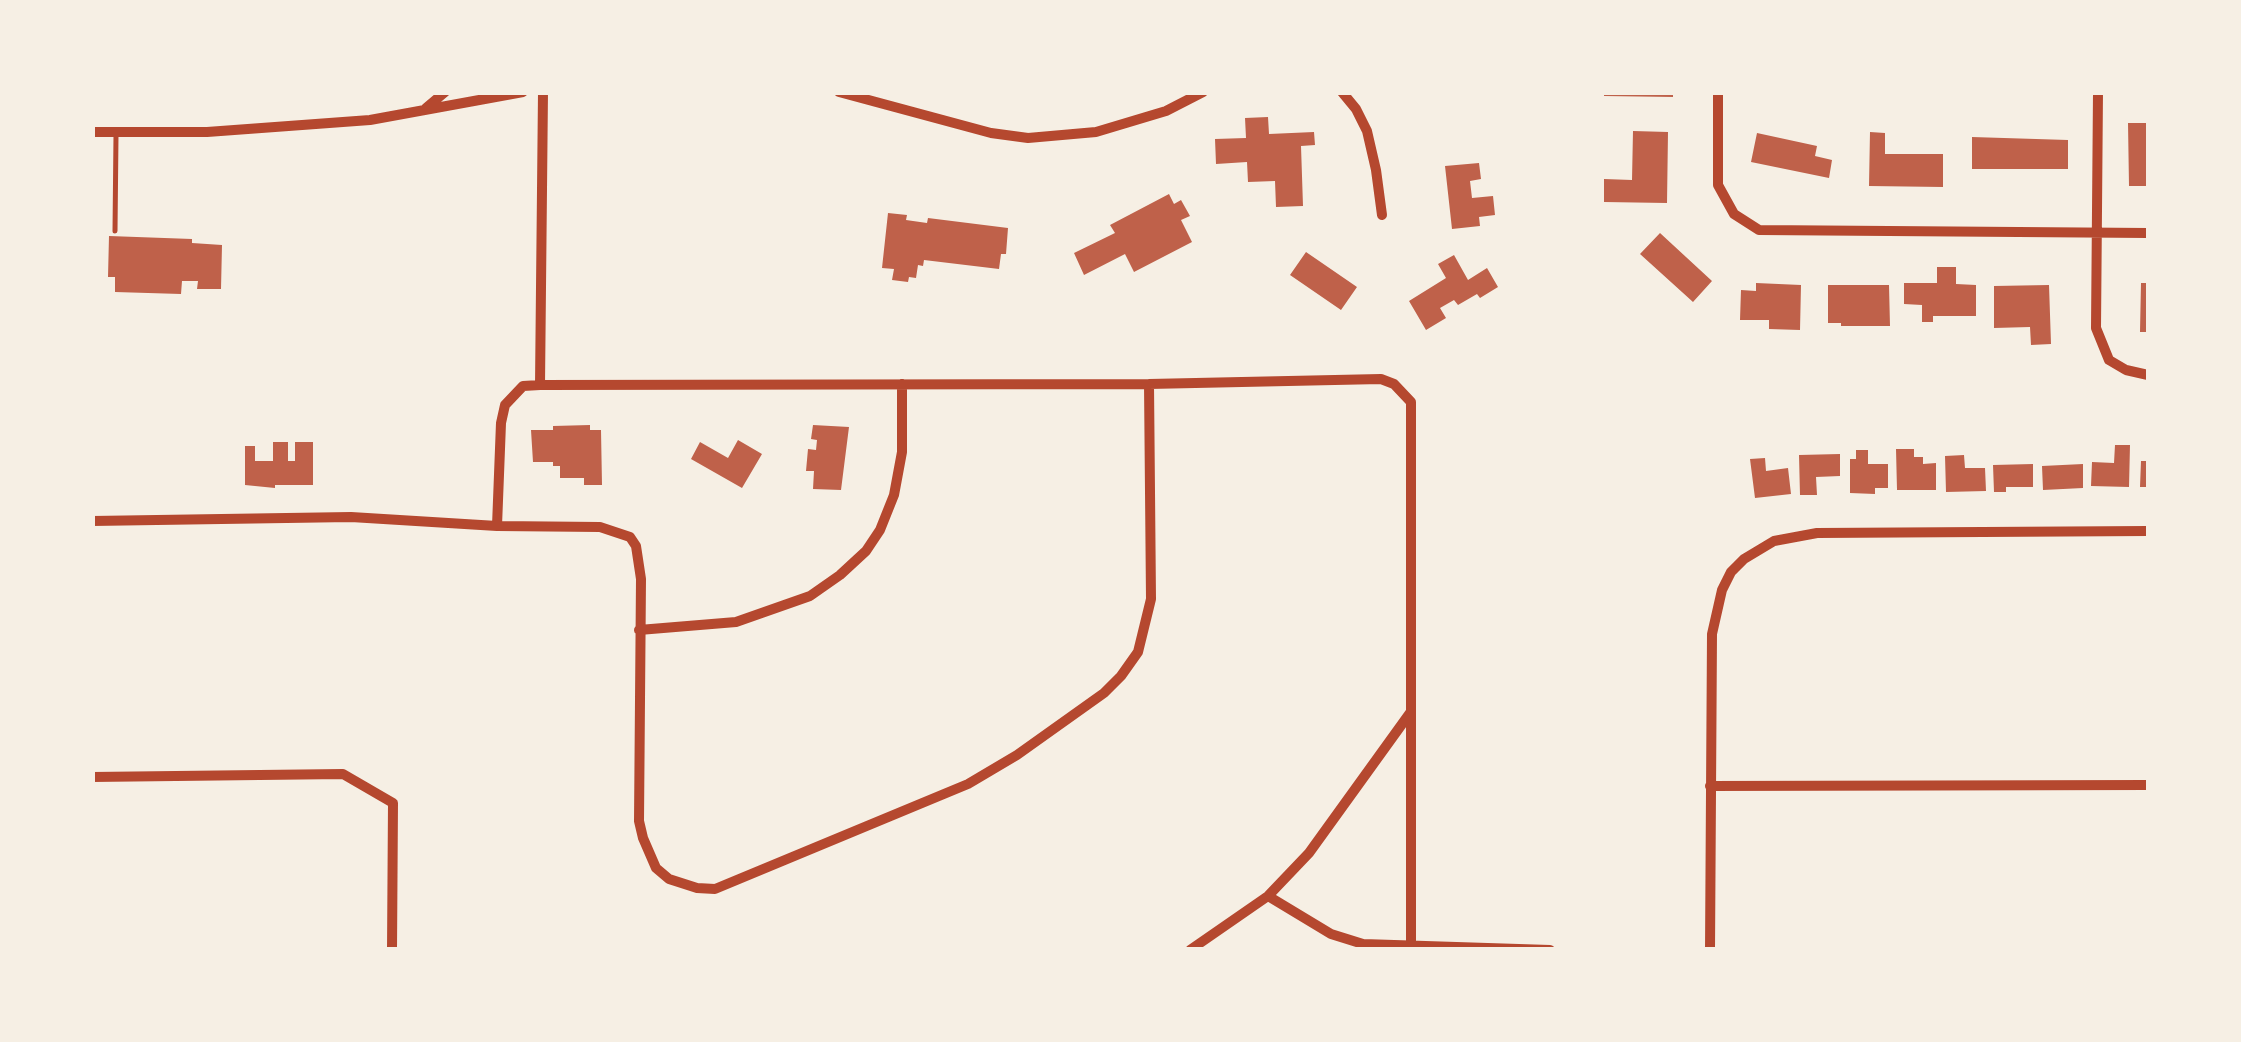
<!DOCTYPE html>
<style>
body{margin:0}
#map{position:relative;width:2241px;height:1042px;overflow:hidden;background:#f6efe4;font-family:Signika,sans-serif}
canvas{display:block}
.frame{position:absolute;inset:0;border:95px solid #f6efe4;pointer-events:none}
</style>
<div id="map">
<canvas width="2241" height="1042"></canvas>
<div class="frame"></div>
</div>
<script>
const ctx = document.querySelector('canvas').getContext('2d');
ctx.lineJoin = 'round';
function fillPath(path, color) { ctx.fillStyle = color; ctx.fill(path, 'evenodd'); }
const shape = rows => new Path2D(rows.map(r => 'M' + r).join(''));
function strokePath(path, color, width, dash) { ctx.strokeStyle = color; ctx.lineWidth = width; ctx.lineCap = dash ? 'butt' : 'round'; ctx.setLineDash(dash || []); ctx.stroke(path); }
fillPath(shape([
 [1604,92,1673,92,1673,97,1604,96],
 [1268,117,1269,134,1314,132,1315,145,1301,146,1303,206,1276,207,1275,181,1248,182,1247,162,1216,164,1215,139,1246,138,1245,118],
 [2128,123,2148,123,2148,186,2129,186],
 [1633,131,1668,132,1667,203,1604,202,1604,179,1632,180],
 [1870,132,1885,133,1885,154,1943,154,1943,187,1869,186],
 [1757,133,1817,146,1815,156,1832,160,1829,178,1751,162],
 [1972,137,2068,140,2068,169,1972,169],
 [1479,163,1481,179,1470,181,1472,198,1493,196,1495,215,1479,217,1480,226,1452,229,1445,166],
 [1169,194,1174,204,1181,200,1190,216,1181,220,1192,242,1134,272,1125,254,1084,275,1074,253,1115,233,1110,225],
 [888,213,907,215,906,220,927,223,928,218,1008,228,1006,254,1001,254,999,269,924,260,923,266,918,265,916,278,909,277,908,282,892,280,894,269,882,268],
 [1660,233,1712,281,1693,302,1640,254],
 [109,236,192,239,192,243,222,245,221,289,197,289,198,281,182,281,181,294,115,292,115,277,108,277],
 [1306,252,1357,287,1341,310,1290,275],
 [1454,255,1468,280,1487,268,1498,287,1480,298,1477,294,1458,305,1454,300,1440,308,1446,318,1426,330,1409,301,1446,278,1438,264],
 [1937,267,1956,267,1956,284,1976,285,1976,316,1933,316,1933,322,1922,322,1922,305,1904,304,1904,283,1937,283],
 [1756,283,1801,285,1800,330,1769,329,1769,320,1740,320,1741,290,1756,291],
 [2141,283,2148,283,2148,332,2140,332],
 [1828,285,1889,285,1890,326,1841,326,1841,323,1828,323],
 [2049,285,2051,344,2031,345,2030,327,1994,328,1994,286],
 [590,425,590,430,601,430,602,485,584,485,584,478,560,478,560,466,553,466,553,462,533,462,531,430,553,430,553,426],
 [813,425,849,427,841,490,813,489,814,471,806,471,808,449,816,450,817,440,811,439],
 [738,440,762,454,742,488,691,459,700,442,728,458],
 [273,442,288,442,288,461,295,461,295,442,313,442,313,485,275,485,275,488,245,485,245,446,255,446,255,461,273,461],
 [2115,445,2130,445,2129,487,2091,486,2092,462,2114,463],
 [1896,449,1914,449,1914,457,1923,457,1923,464,1936,463,1936,490,1897,490],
 [1856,450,1868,450,1868,464,1888,464,1888,488,1875,488,1875,494,1850,493,1850,459,1856,459],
 [1840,454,1840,476,1816,477,1817,495,1800,495,1799,455],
 [1964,455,1965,468,1985,468,1986,491,1946,492,1945,456],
 [1765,458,1766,471,1788,468,1791,494,1755,498,1750,459],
 [2141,461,2148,461,2148,487,2140,487],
 [2033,464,2033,487,2006,487,2006,492,1994,492,1993,465],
 [2083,464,2083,488,2043,490,2042,466]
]), '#bf614a');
strokePath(shape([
 [115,231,116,135]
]), '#b5482f', 5);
strokePath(shape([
 [839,92,991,133,1028,138,1096,132,1166,111,1203,92],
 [1342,92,1356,109,1367,131,1376,170,1382,215],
 [1718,92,1718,185,1734,214,1759,230,2148,233],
 [2098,92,2096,328,2109,360,2126,370,2148,375],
 [426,108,445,92],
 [92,132,207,132,370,120,523,92],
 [540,385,1149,384,1381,379,1394,384,1411,402,1411,950],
 [92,521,351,517,497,526,600,527,630,537,636,546,641,579,639,821,643,838,656,868,669,879,697,888,715,889,968,784,1017,755,1104,693,1121,676,1138,652,1151,599,1149,384],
 [497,526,501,423,505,405,523,386,540,385,543,92],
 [639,630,736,622,810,596,840,575,866,551,880,530,894,495,902,452,902,384],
 [92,777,343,774,393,803,392,950],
 [1710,786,2148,785],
 [1268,896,1331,934,1363,944,1550,950],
 [1190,950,1268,896,1309,853,1410,713],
 [1710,950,1712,634,1722,590,1731,572,1744,559,1774,541,1817,533,2148,531]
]), '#b5482f', 10);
</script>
